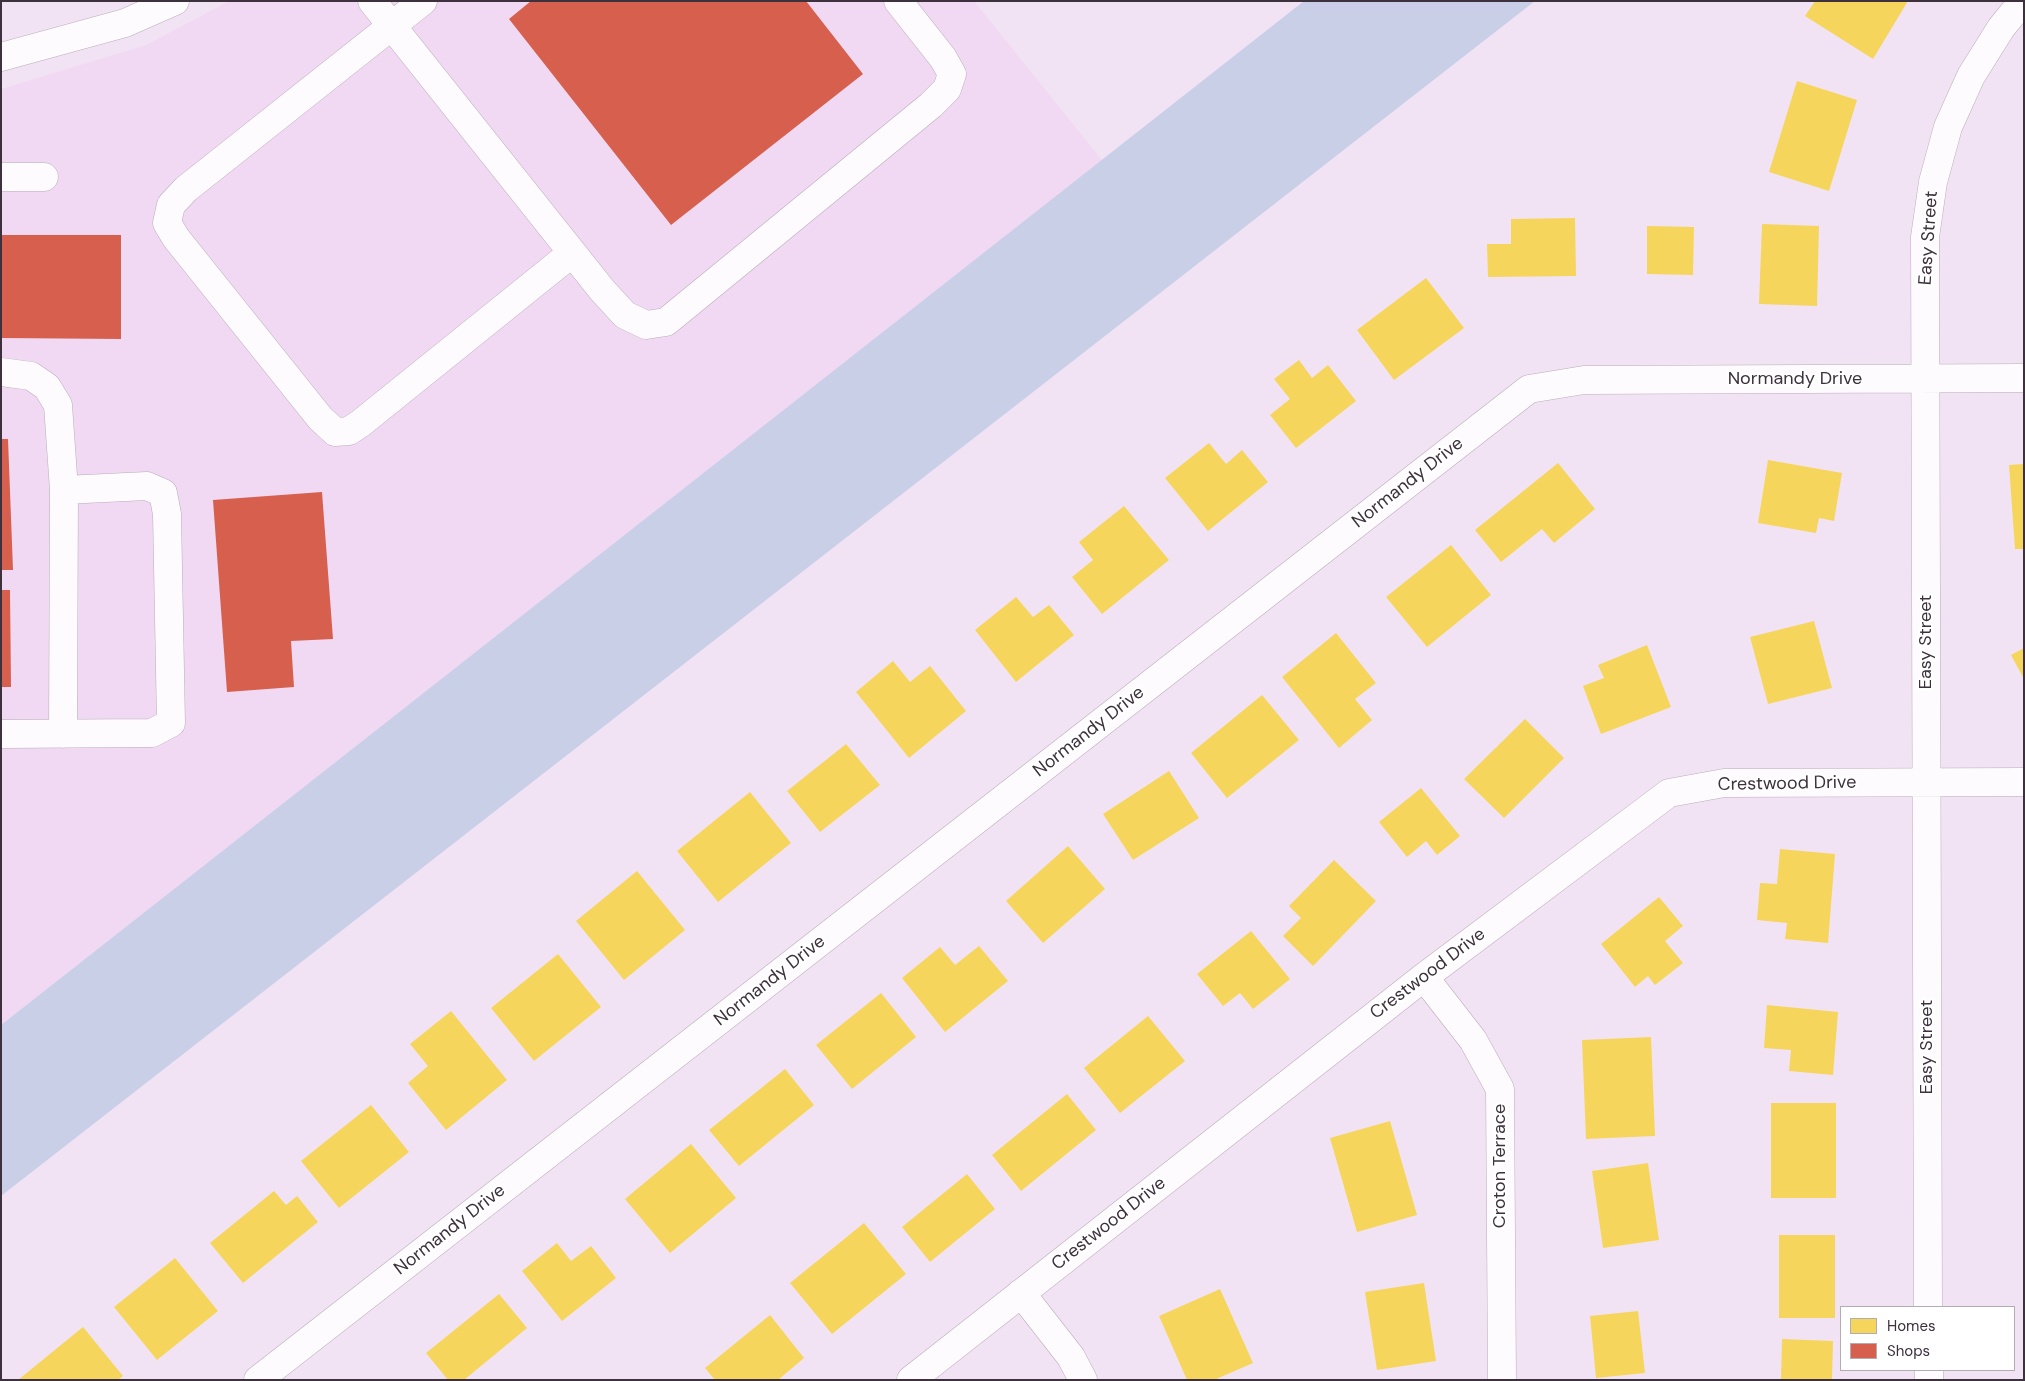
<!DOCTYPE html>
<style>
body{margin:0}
#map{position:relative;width:2025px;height:1381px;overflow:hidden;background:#f2e3f4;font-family:"DM Sans",sans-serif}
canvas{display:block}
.frame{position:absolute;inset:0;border:2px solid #3c313c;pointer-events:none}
.legend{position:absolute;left:1840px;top:1306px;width:175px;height:65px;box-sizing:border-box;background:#fff;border:1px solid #b1adb1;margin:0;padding:6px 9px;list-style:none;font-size:15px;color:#3c313c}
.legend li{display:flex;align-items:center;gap:10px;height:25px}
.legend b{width:25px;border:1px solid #b1adb1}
</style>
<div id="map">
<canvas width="2025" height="1381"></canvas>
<div class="frame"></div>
<ul class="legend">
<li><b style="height:14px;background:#f6d55c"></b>Homes</li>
<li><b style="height:14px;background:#d6604d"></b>Shops</li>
</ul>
</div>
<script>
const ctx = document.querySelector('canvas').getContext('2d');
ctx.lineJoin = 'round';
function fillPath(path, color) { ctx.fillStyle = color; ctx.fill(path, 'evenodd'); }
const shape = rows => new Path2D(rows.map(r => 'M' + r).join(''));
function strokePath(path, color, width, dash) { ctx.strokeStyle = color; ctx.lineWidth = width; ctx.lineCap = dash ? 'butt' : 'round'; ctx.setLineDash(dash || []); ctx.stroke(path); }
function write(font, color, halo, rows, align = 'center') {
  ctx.font = font + ' "DM Sans",sans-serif'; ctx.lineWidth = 5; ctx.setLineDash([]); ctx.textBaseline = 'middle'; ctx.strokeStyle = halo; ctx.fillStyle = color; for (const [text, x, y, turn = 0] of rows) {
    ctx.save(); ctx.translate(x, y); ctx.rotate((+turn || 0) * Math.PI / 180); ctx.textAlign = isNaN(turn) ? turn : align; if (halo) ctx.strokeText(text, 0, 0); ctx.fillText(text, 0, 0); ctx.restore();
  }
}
fillPath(shape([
 [229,1,974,1,1102,160,1,1025,1,89,146,45]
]), '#f1d9f3');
fillPath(shape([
 [1304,1,1535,1,1,1196,1,1025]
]), '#c9cfe7');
fillPath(shape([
 [1815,1,1908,1,1873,59,1805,16],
 [1797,81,1857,100,1829,191,1769,172],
 [1575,218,1576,276,1488,277,1487,244,1511,244,1511,219],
 [1762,224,1819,226,1817,306,1759,304],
 [1647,226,1694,227,1693,275,1647,274],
 [1426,278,1464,328,1394,380,1357,330],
 [1299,360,1312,378,1328,365,1356,401,1296,448,1270,415,1290,399,1274,379],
 [1209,443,1226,464,1242,450,1268,482,1208,531,1165,478],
 [1768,460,1842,473,1834,521,1819,518,1816,533,1758,523],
 [1558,463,1595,509,1554,543,1542,529,1501,562,1475,530],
 [2024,464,2024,549,2015,549,2009,465],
 [1124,506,1169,560,1102,614,1072,577,1093,560,1079,542],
 [1451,545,1491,595,1427,647,1386,597],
 [1016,597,1033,617,1049,605,1074,635,1016,682,975,630],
 [1814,621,1832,688,1768,704,1750,637],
 [1336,633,1376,683,1355,699,1372,720,1339,748,1282,677],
 [1647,645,1671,707,1601,734,1583,686,1604,678,1598,665],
 [2024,648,2024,679,2011,655],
 [893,661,910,682,930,666,966,711,909,758,856,692],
 [1262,695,1299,740,1227,798,1191,753],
 [1525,719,1564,758,1504,818,1464,779],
 [846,744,880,785,820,832,787,791],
 [1169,771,1199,818,1133,860,1103,814],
 [1421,788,1460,836,1437,855,1426,841,1407,857,1379,822],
 [750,792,791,843,718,902,677,851],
 [1068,846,1105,889,1043,943,1006,901],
 [1780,849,1835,854,1828,943,1785,939,1787,923,1757,920,1760,883,1777,884],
 [1334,860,1376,901,1313,966,1283,936,1301,918,1289,906],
 [637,871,685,930,624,980,576,921],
 [1659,897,1683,926,1665,941,1683,963,1655,985,1648,976,1635,987,1601,944],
 [1251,931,1290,979,1253,1009,1240,993,1223,1006,1197,974],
 [979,946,1008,981,945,1032,902,978,940,947,955,965],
 [558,954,601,1007,534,1061,491,1008],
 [881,993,916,1037,852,1089,816,1045],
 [1767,1005,1838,1012,1833,1075,1789,1071,1791,1050,1764,1048],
 [451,1011,507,1080,446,1130,408,1083,428,1066,410,1044],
 [1148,1016,1185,1061,1120,1113,1084,1068],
 [1651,1037,1655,1136,1586,1139,1582,1040],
 [785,1069,814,1105,739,1166,709,1130],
 [1067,1094,1096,1130,1021,1191,992,1155],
 [1771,1103,1836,1103,1836,1198,1771,1198],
 [371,1105,409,1152,339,1208,301,1161],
 [1390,1121,1417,1215,1357,1232,1330,1138],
 [691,1144,736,1198,670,1253,625,1199],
 [1648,1163,1659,1240,1603,1248,1592,1171],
 [967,1174,995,1209,930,1262,902,1227],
 [274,1191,286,1205,297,1196,318,1222,243,1283,210,1243],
 [864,1223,906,1274,832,1334,790,1283],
 [1779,1235,1835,1235,1835,1318,1779,1318],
 [557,1243,571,1261,591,1246,616,1278,562,1321,522,1271],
 [175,1258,218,1311,157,1360,114,1307],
 [1424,1283,1436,1361,1377,1370,1365,1292],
 [1220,1289,1253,1363,1214,1380,1187,1380,1159,1316],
 [499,1294,527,1328,464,1380,448,1380,426,1353],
 [1638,1311,1645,1373,1596,1378,1590,1316],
 [770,1315,804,1358,778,1380,715,1380,705,1368],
 [83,1327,123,1376,118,1380,18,1380],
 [1782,1339,1833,1341,1832,1380,1781,1380]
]), '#f6d55c');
fillPath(shape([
 [531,1,806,1,863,74,671,225,509,19],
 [1,235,121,235,121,339,1,338],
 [1,439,8,439,13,570,1,570],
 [322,492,333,639,291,641,294,687,227,692,213,500],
 [1,590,10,590,11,687,1,687]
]), '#d6604d');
const minor = shape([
 [372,1,602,290,625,315,646,325,666,322,931,105,947,89,952,74,943,58,898,1],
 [423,1,186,189,171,205,167,223,176,238,320,418,335,432,349,431,361,423,572,253],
 [1,57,125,23,175,1],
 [1,177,44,177],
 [1,372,31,376,47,387,58,405,64,490,147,486,163,493,167,514,171,723,152,733,1,734],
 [63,734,64,490],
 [1424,977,1473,1040,1500,1089,1502,1380],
 [1021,1293,1071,1357,1083,1380],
 [1928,1307,1925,237,1933,182,1948,127,1971,76,2001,28,2023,1],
 [1929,1370,1929,1380],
 [258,1380,1529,389,1584,380,2024,378],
 [911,1380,1424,977,1669,793,1724,783,2024,782]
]);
strokePath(minor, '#b8adb9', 29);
strokePath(minor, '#fdfbfd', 28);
write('18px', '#3c313c', '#fff', [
 ["Easy Street",1929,238,-86],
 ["Normandy Drive",1795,379],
 ["Normandy Drive",1408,483,-38],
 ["Easy Street",1926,642,-90],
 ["Normandy Drive",1089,732,-38],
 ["Crestwood Drive",1787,784,-1],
 ["Crestwood Drive",1428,974,-37],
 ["Normandy Drive",770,981,-38],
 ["Easy Street",1927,1047,-90],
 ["Croton Terrace",1500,1166,-90],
 ["Crestwood Drive",1109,1224,-38],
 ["Normandy Drive",450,1230,-38]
]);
</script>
